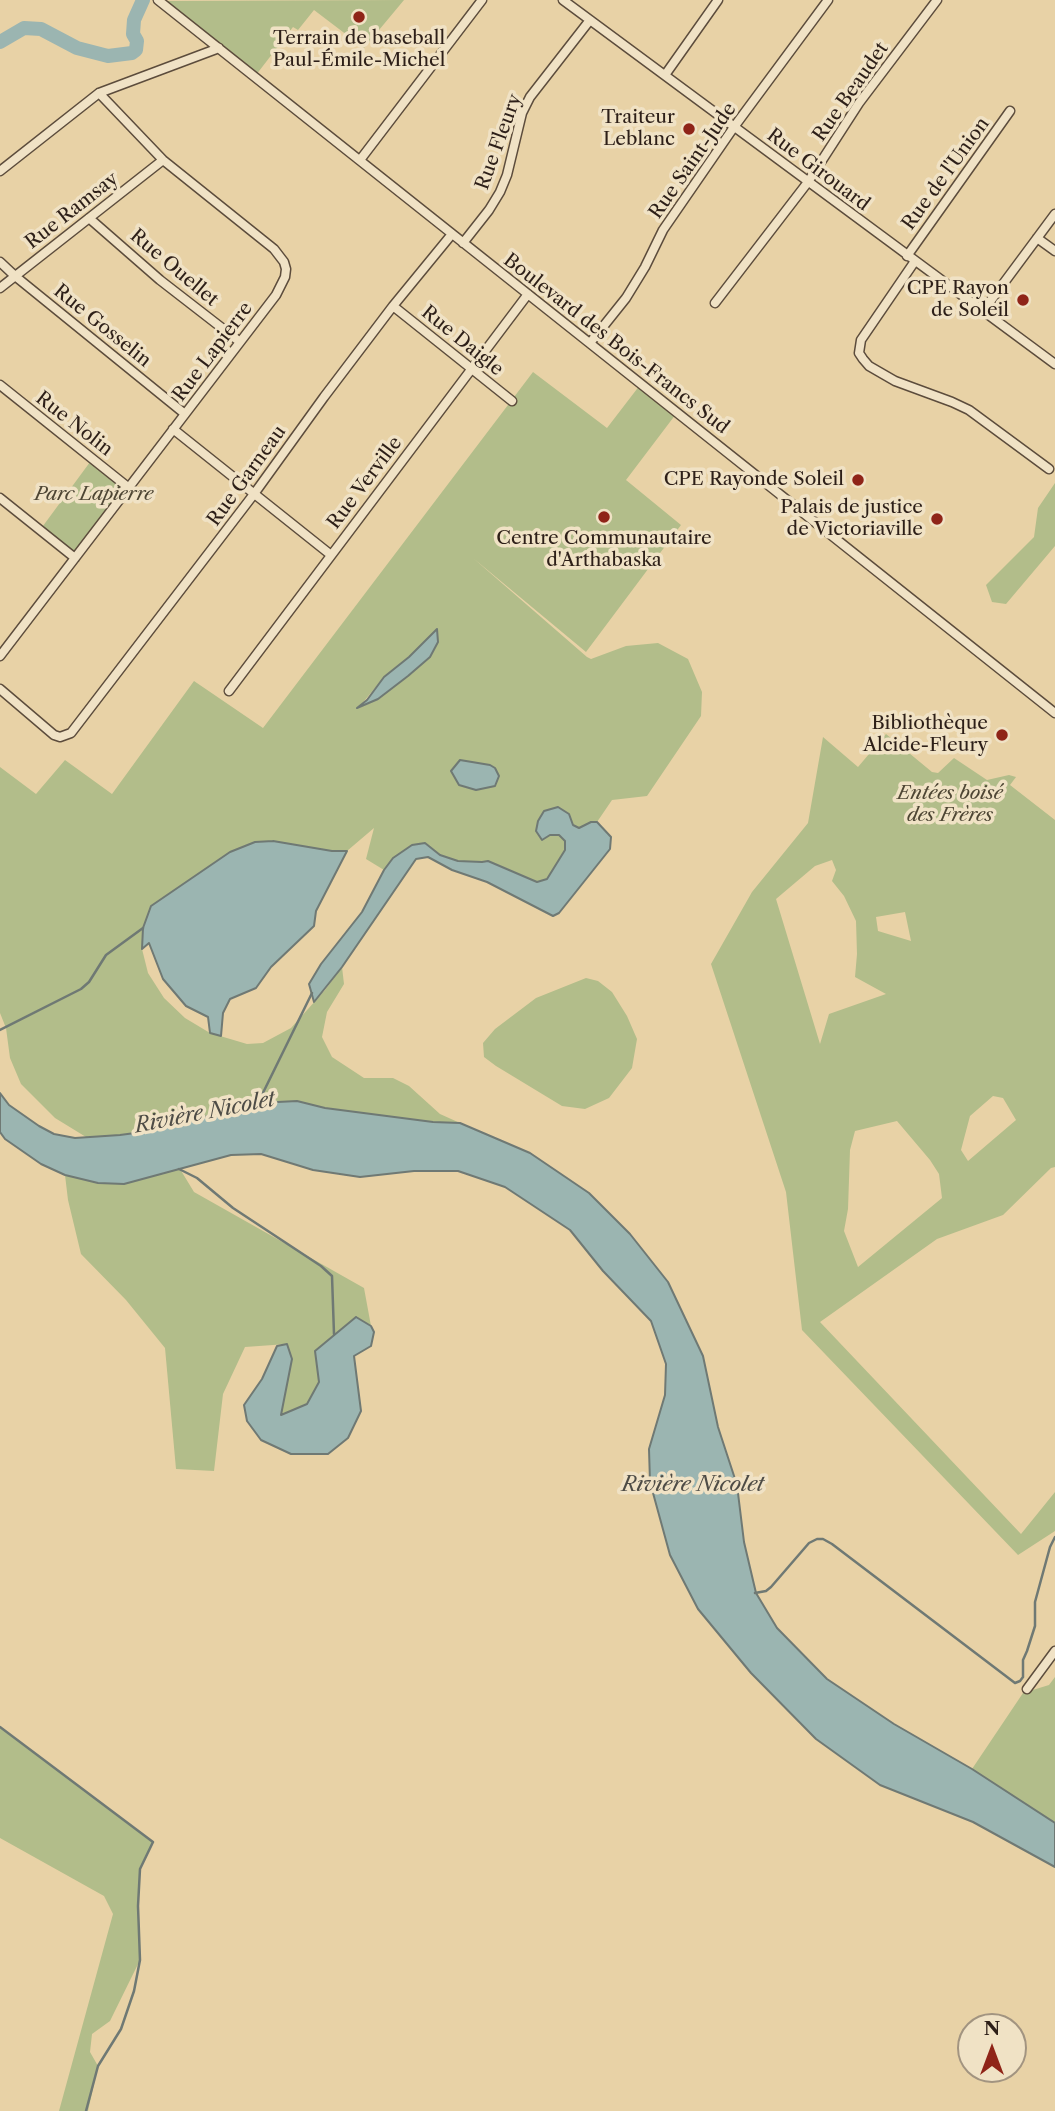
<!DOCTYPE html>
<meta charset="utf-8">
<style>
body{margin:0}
#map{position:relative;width:1055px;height:2111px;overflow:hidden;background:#e8d2a6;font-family:"Libre Caslon Text",serif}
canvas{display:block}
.north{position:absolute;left:957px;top:2013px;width:70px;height:70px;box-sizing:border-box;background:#f0e2c5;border:2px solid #a29480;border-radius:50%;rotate:0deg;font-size:19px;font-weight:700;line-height:28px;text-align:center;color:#2d1f18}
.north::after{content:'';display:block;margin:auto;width:24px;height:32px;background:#8f2418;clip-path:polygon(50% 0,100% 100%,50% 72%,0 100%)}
</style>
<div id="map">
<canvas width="1055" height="2111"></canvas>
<div class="north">N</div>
</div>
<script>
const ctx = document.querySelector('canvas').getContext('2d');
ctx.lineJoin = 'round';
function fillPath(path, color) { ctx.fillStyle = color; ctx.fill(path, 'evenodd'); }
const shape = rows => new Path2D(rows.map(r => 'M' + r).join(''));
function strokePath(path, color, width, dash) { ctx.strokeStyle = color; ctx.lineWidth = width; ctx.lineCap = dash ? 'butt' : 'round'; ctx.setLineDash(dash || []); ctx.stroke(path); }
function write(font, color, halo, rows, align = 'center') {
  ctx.font = font + ' "Libre Caslon Text",serif'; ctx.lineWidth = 7; ctx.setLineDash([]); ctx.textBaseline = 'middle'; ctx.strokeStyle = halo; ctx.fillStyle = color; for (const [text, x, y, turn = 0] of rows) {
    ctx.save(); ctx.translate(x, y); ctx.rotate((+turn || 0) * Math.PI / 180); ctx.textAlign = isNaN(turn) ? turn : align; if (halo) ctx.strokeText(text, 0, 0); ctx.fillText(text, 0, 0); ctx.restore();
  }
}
fillPath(shape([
 [404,0,364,48,314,10,298,30,293,27,256,75,164,1],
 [533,372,607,428,640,385,676,414,626,480,681,525,586,652,473,558,587,657,591,659,626,646,658,643,688,659,702,692,701,716,647,796,612,800,597,822,591,822,579,828,573,825,551,835,559,835,565,841,565,850,547,879,537,883,488,861,482,862,458,861,440,855,425,843,412,845,393,858,384,870,366,859,374,828,347,851,332,851,273,841,181,886,152,906,143,928,142,949,148,973,164,998,185,1018,210,1033,247,1044,263,1043,291,1028,325,990,342,967,344,984,327,1012,322,1037,332,1057,364,1078,393,1078,409,1086,440,1114,460,1123,433,1122,325,1108,297,1101,258,1103,150,1131,120,1135,86,1137,55,1118,21,1084,10,1058,6,1028,0,1013,0,767,36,794,65,760,112,794,194,681,263,728],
 [436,630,430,657,408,676,378,699,360,706,384,677,409,657],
 [93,458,129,488,75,558,40,530],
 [1055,483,1055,546,1006,604,992,602,986,585,1034,537,1038,508],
 [886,734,932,772,938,773,954,758,987,780,1009,775,1016,777,1010,785,1055,820,1055,1167,1051,1168,1003,1215,937,1239,820,1322,1021,1534,1055,1492,1055,1531,1018,1555,802,1330,786,1192,711,964,752,892,808,823,823,737,858,767],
 [832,860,836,870,832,881,844,896,856,921,857,954,855,977,886,994,829,1014,820,1044,776,899,815,866],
 [905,912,911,941,878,931,876,917],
 [993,1096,1003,1098,1016,1120,968,1161,961,1150,970,1116],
 [897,1121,930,1160,939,1174,942,1198,858,1267,844,1231,848,1209,850,1150,855,1131],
 [586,978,598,981,612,992,627,1016,637,1039,632,1068,609,1098,585,1109,562,1106,496,1066,484,1057,483,1043,495,1029,536,998],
 [180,1169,194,1192,364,1288,371,1326,355,1318,315,1351,319,1382,307,1404,281,1416,292,1359,287,1344,245,1347,223,1394,214,1471,176,1469,165,1348,126,1300,81,1254,68,1200,65,1175,98,1183,124,1184],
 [1055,1677,1055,1823,972,1769,1023,1693,1049,1685],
 [0,1727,153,1842,140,1869,138,1906,140,1960,110,2021,92,2034,90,2052,98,2066,88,2111,59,2111,113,1914,104,1896,0,1838]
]), '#b2bd8a');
const water = shape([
 [437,629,438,642,430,657,408,676,378,699,357,708,367,700,384,677,409,657,437,629],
 [460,760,490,765,495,768,499,776,495,786,476,790,459,785,451,771,460,760],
 [558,807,569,814,573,825,579,828,591,822,597,822,611,837,610,849,559,913,553,916,487,882,452,870,428,857,416,859,342,967,314,1002,309,984,321,964,362,912,384,870,393,858,412,845,425,843,440,855,458,861,482,862,488,861,537,882,547,879,565,850,565,841,559,835,550,835,542,840,536,831,538,821,544,811,558,807],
 [273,841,332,851,347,851,316,911,314,926,271,967,256,988,230,999,223,1013,221,1036,210,1033,208,1017,186,1006,163,979,149,943,142,949,143,928,151,906,230,852,255,842,273,841],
 [0,1093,9,1105,39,1126,54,1134,75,1138,120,1135,150,1131,258,1103,297,1101,325,1108,433,1122,460,1123,530,1153,589,1193,630,1234,668,1282,703,1356,718,1427,737,1485,744,1542,756,1593,777,1628,827,1679,894,1724,972,1769,1055,1823,1055,1867,973,1822,880,1785,816,1739,751,1673,698,1609,670,1555,650,1482,649,1449,665,1395,666,1364,651,1321,603,1271,570,1230,505,1187,458,1171,414,1171,360,1177,313,1170,261,1154,231,1155,124,1184,98,1183,65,1175,41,1164,5,1139,0,1132,0,1093],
 [356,1317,371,1326,374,1332,371,1346,354,1356,361,1411,348,1438,328,1454,291,1454,261,1440,247,1421,244,1405,262,1379,277,1346,287,1344,292,1359,281,1415,307,1404,319,1382,315,1351,356,1317]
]);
fillPath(water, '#9bb5b1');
strokePath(water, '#6f7974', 2);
strokePath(shape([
 [0,1030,81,989,89,982,106,955,143,928],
 [258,1103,312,993],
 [179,1169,197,1178,233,1208,321,1266,332,1276,334,1334],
 [755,1593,766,1591,771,1587,809,1543,817,1539,823,1539,832,1544,1015,1683,1020,1681,1023,1677,1023,1660,1027,1651,1035,1626,1035,1602,1050,1547,1055,1537],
 [0,1727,153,1842,140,1869,138,1906,140,1960,134,1991,121,2029,98,2066,86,2111]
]), '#6f7974', 2.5);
strokePath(shape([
 [0,42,24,28,41,29,77,48,108,56,132,53,136,50,137,41,133,34,134,20,143,0]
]), '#9bb5b1', 14);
const minor = shape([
 [158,0,1055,713],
 [563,0,1055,364],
 [665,75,718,0],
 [360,160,482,0],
 [0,171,99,93,219,48],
 [89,218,160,280,240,342],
 [1037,238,1055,251],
 [463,243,489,210,500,192,507,175,522,113,530,97,590,20],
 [907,256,1010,111],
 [915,261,861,340,859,353,863,359,869,366,895,381,952,402,969,410,1049,469],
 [0,262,15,276,185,414],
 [0,288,163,160],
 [715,303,808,182,859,103,937,0],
 [393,306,512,401],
 [983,311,1055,214],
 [590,343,626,298,645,267,663,230,734,127,828,0],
 [0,385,129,488],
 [173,429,331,555],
 [0,498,75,558],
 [0,656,276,295,285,277,286,269,284,262,274,249,163,160,99,93],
 [0,689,54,735,60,737,71,733,254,494,324,397,393,306,452,234],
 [229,691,528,294],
 [1027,1689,1055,1651]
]);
strokePath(minor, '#5c4c3c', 11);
strokePath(minor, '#f0e2c5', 8);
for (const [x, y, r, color] of [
 [359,17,7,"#8f2418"],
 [689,129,7,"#8f2418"],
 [1023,300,7,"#8f2418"],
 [858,480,7,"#8f2418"],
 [604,517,7,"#8f2418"],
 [937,519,7,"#8f2418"],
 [1002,735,7,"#8f2418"]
]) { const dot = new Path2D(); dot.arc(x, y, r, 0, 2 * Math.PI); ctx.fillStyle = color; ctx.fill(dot); strokePath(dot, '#f0e2c5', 2.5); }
write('19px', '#2d1f18', '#f0e2c5', [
 ["Terrain de baseball",359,39,"center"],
 ["Paul-Émile-Michel",359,61,"center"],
 ["Traiteur",675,118],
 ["Leblanc",675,140],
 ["CPE Rayon",1009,289],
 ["de Soleil",1009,311],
 ["CPE Rayonde Soleil",844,480],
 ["Palais de justice",923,508],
 ["de Victoriaville",923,530],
 ["Centre Communautaire",604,539,"center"],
 ["d'Arthabaska",604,561,"center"],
 ["Bibliothèque",988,724],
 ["Alcide-Fleury",988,746]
], 'right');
write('19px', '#2d1f18', '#f0e2c5', [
 ["Rue Beaudet",851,92,-55],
 ["Rue Fleury",499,142,-70],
 ["Rue Saint-Jude",693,161,-55],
 ["Rue Girouard",818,170,37],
 ["Rue de l'Union",946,174,-54],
 ["Rue Ramsay",72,211,-38],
 ["Rue Ouellet",174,268,40],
 ["Rue Gosselin",102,326,39],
 ["Rue Daigle",462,341,39],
 ["Boulevard des Bois-Francs Sud",616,344,38],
 ["Rue Lapierre",213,352,-53],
 ["Rue Nolin",74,424,38],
 ["Rue Garneau",247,476,-54],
 ["Rue Verville",365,483,-53]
]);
write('italic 19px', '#4e4634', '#f0e2c5', [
 ["Parc Lapierre",94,495],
 ["Entées boisé",950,794],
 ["des Frères",950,816]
]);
write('italic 21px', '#4e4c46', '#f0e2c5', [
 ["Rivière Nicolet",205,1113,-11],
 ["Rivière Nicolet",693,1485]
]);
</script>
